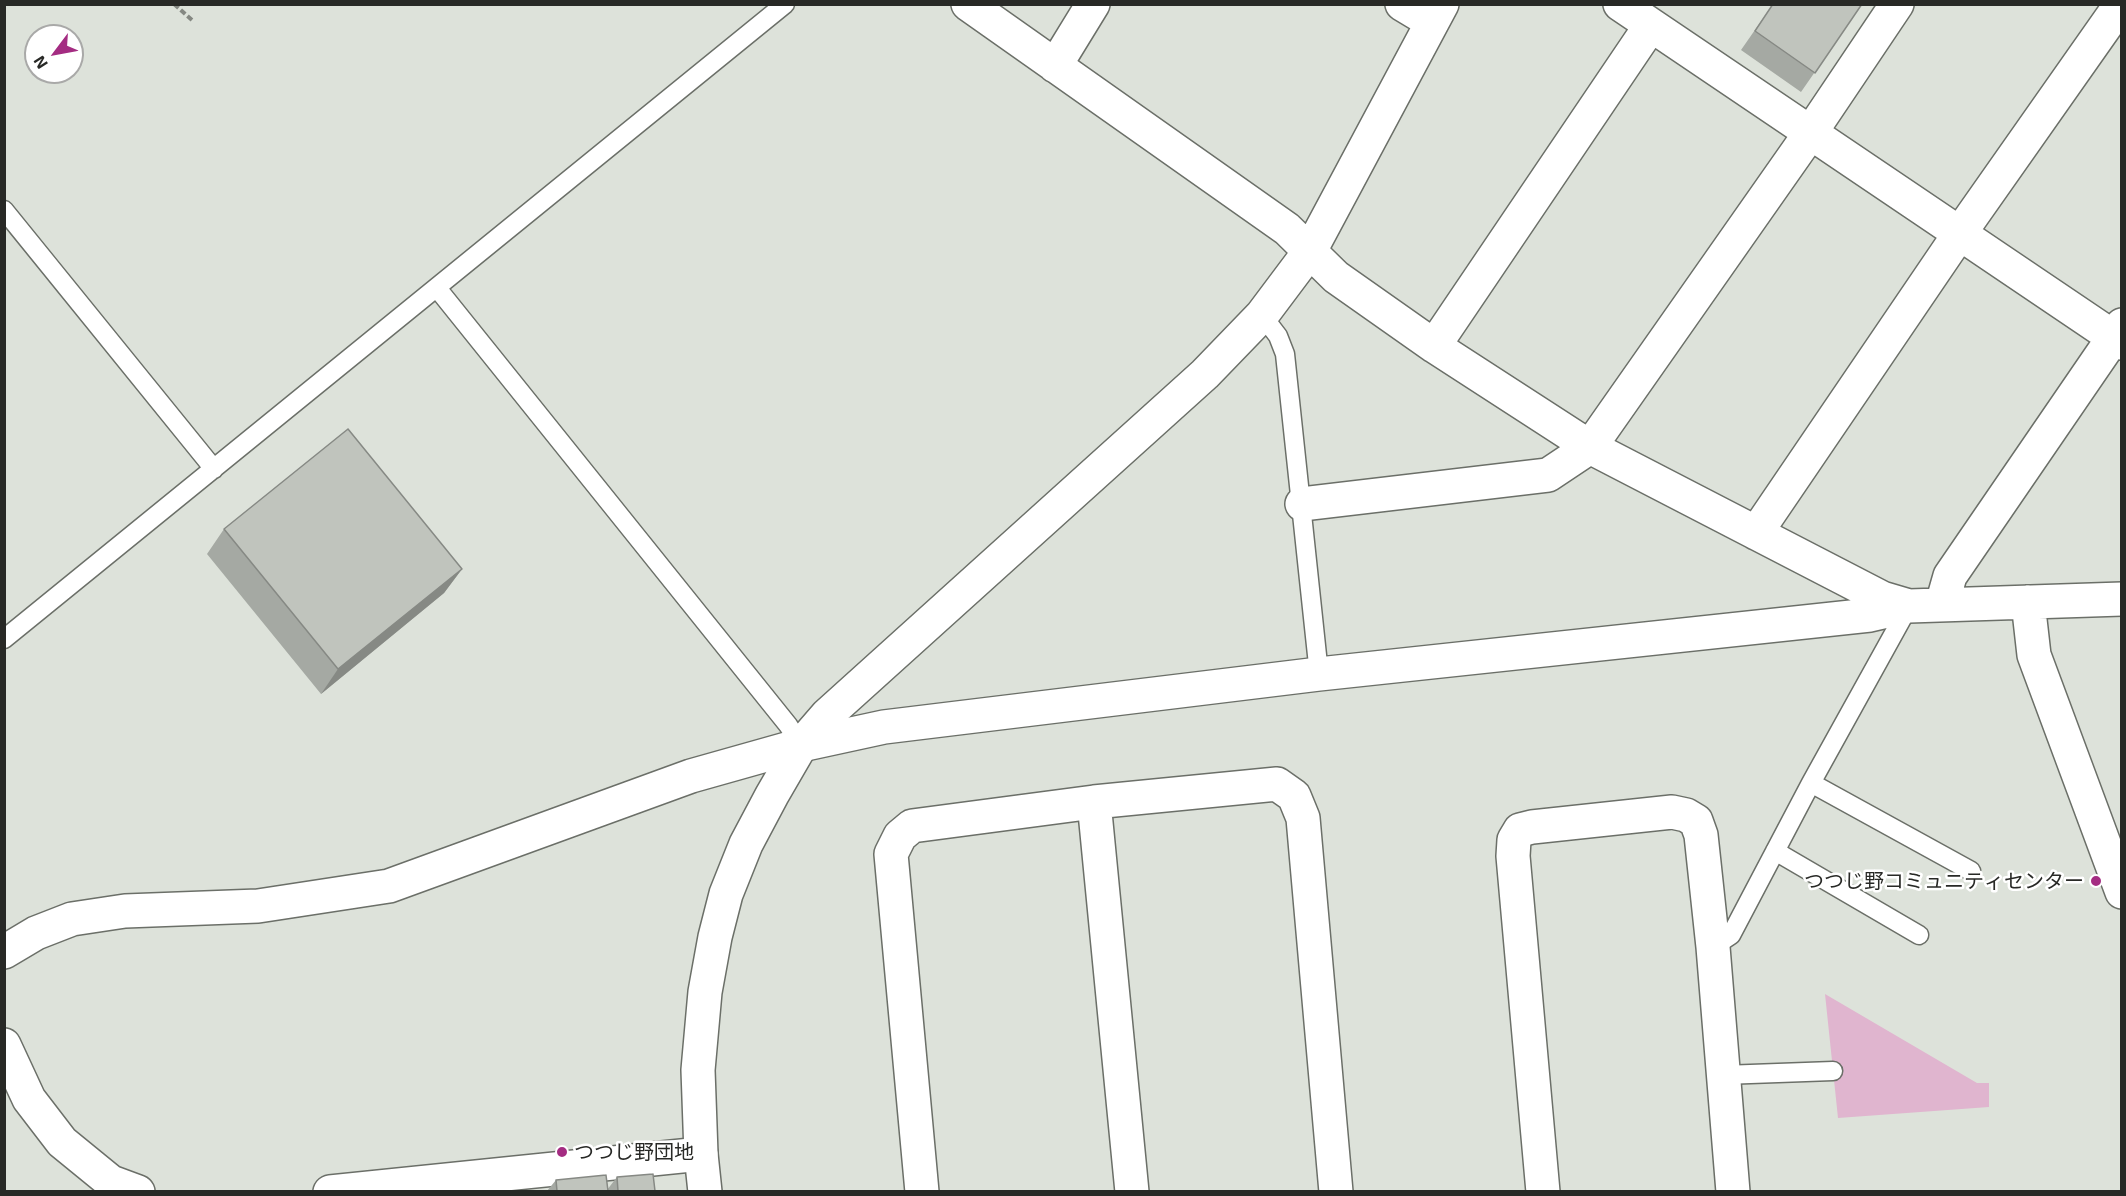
<!DOCTYPE html>
<meta charset="utf-8">
<style>
body{margin:0}
#map{position:relative;width:2126px;height:1196px;overflow:hidden;background:#dde2da;font-family:"Exo 2",sans-serif}
canvas{display:block}
.frame{position:absolute;inset:0;border:6px solid #282926;pointer-events:none}
.north{position:absolute;left:24px;top:24px;width:60px;height:60px;box-sizing:border-box;background:#fff;border:2px solid #a9a9a8;border-radius:50%;rotate:238deg;font-size:16px;font-weight:700;line-height:24px;text-align:center;color:#282926}
.north::after{content:'';display:block;margin:auto;width:21px;height:27px;background:#a42c82;clip-path:polygon(50% 0,100% 100%,50% 72%,0 100%)}
</style>
<div id="map">
<canvas width="2126" height="1196"></canvas>
<div class="frame"></div>
<div class="north">N</div>
</div>
<script>
const ctx = document.querySelector('canvas').getContext('2d');
ctx.lineJoin = 'round';
function fillPath(path, color) { ctx.fillStyle = color; ctx.fill(path, 'evenodd'); }
const shape = rows => new Path2D(rows.map(r => 'M' + r).join(''));
function strokePath(path, color, width, dash) { ctx.strokeStyle = color; ctx.lineWidth = width; ctx.lineCap = dash ? 'butt' : 'round'; ctx.setLineDash(dash || []); ctx.stroke(path); }
function write(font, color, halo, rows, align = 'center') {
  ctx.font = font + ' "Exo 2","Noto Sans JP",sans-serif'; ctx.lineWidth = 5; ctx.setLineDash([]); ctx.textBaseline = 'middle'; ctx.strokeStyle = halo; ctx.fillStyle = color; for (const [text, x, y, turn = 0] of rows) {
    ctx.save(); ctx.translate(x, y); ctx.rotate((+turn || 0) * Math.PI / 180); ctx.textAlign = isNaN(turn) ? turn : align; if (halo) ctx.strokeText(text, 0, 0); ctx.fillText(text, 0, 0); ctx.restore();
  }
}
fillPath(shape([
 [1825,994,1977,1083,1989,1083,1989,1107,1838,1118]
]), '#e0b5cf');
const service = shape([
 [4,210,214,469],
 [437,288,788,725,801,745],
 [1262,315,1278,336,1285,354,1319,674],
 [4,639,785,4],
 [1811,783,1971,871],
 [1775,851,1919,935],
 [1713,947,1731,935,1811,783,1909,606],
 [1723,1075,1833,1071]
]);
const minor = shape([
 [968,4,1287,229,1336,277,1434,346,1590,447,1882,598,1909,606,2122,599],
 [1402,4,1432,22],
 [1620,4,2122,343],
 [1055,66,1093,4],
 [1310,251,1442,4],
 [1434,346,1651,25],
 [1302,504,1548,475,1590,447,1811,132,1897,4],
 [1756,533,1960,233,2121,4],
 [2028,602,2034,655,2122,892],
 [1942,604,1950,576,2122,325],
 [1094,802,1132,1192],
 [4,952,36,933,72,919,125,911,258,906,389,886,691,776,801,745,884,727,1319,674,1870,615,1909,606],
 [4,1045,29,1099,62,1142,111,1182,138,1192],
 [330,1192,701,1154],
 [922,1192,891,854,900,836,912,826,1094,802,1277,784,1294,796,1303,818,1336,1192],
 [1543,1192,1513,856,1514,840,1520,830,1532,827,1672,812,1686,815,1696,821,1701,835,1713,947,1733,1192]
]);
const tertiary = shape([
 [705,1192,701,1154,698,1070,705,992,715,937,726,894,746,844,772,795,801,745,827,715,1205,374,1262,315,1310,251]
]);
strokePath(service, '#6b6f68', 21);
strokePath(minor, '#6b6f68', 36);
strokePath(tertiary, '#6b6f68', 36);
strokePath(shape([
 [174,4,192,20]
]), '#858882', 4, [6, 3]);
strokePath(service, '#fff', 18);
strokePath(minor, '#fff', 33);
strokePath(tertiary, '#fff', 33);
fillPath(shape([
 [1773,4,1862,4,1801,92,1741,50],
 [224,529,462,569,444,593,321,694,207,554],
 [617,1177,655,1191,547,1191,556,1180,607,1190]
]), '#a5a9a3');
fillPath(shape([
 [462,569,444,593,321,694,338,669]
]), '#868984');
const building = shape([
 [1773,4,1862,4,1815,73,1755,31,1773,4],
 [348,429,462,569,338,669,224,529,348,429],
 [653,1174,655,1191,618,1191,617,1177,653,1174],
 [606,1175,608,1191,557,1191,556,1180,606,1175]
]);
fillPath(building, '#c0c4bd');
strokePath(building, '#868984', 1.5);
for (const [x, y, r, color] of [
 [2096,881,6,"#a42c82"],
 [562,1152,6,"#a42c82"]
]) { const dot = new Path2D(); dot.arc(x, y, r, 0, 2 * Math.PI); ctx.fillStyle = color; ctx.fill(dot); strokePath(dot, '#fff', 2); }
write('20px', '#282926', '#fff', [
 ["つつじ野コミュニティセンター",2084,881],
 ["つつじ野団地",574,1152,"left"]
], 'right');
</script>
